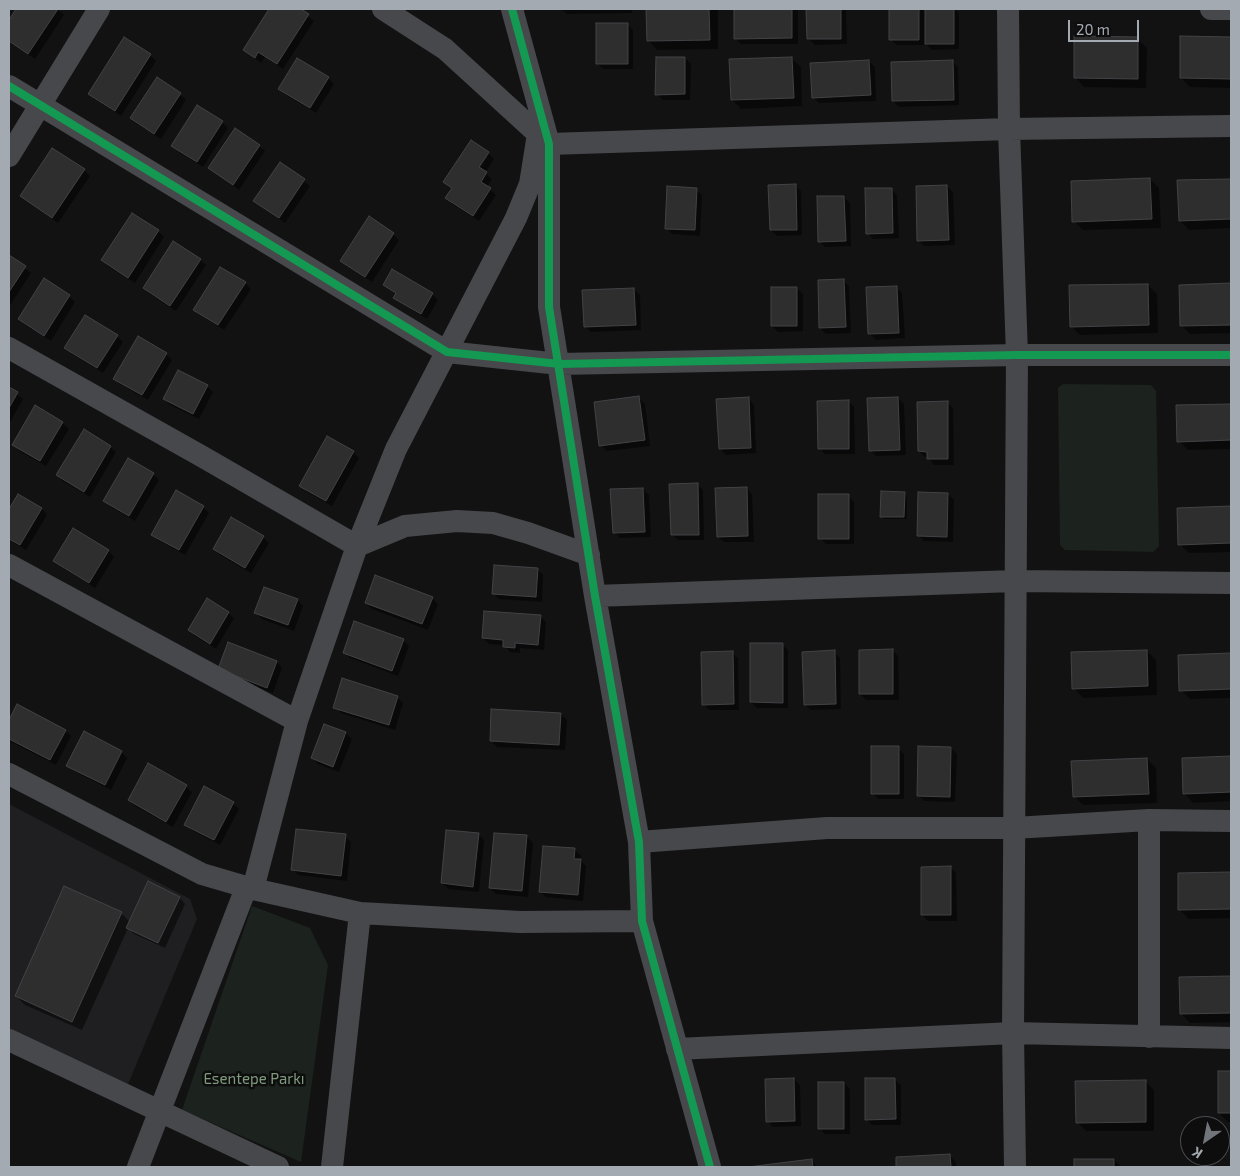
<!DOCTYPE html>
<meta charset="utf-8">
<style>
body{margin:0}
#map{position:relative;width:1240px;height:1176px;overflow:hidden;background:#121213;font-family:"Exo 2",sans-serif}
canvas{display:block}
.frame{position:absolute;inset:0;border:10px solid #a4aab2;pointer-events:none}
.north{position:absolute;left:1180px;top:1116px;width:50px;height:50px;box-sizing:border-box;background:#0d0d0e;border:1px solid #494c50;border-radius:50%;rotate:213deg;font-size:14px;font-weight:700;line-height:20px;text-align:center;color:#a4aab2}
.north::after{content:'';display:block;margin:auto;width:18px;height:22px;background:#71757a;clip-path:polygon(50% 0,100% 100%,50% 72%,0 100%)}
.scale{position:absolute;left:1068px;top:20px;width:71px;height:22px;box-sizing:border-box;border:2px solid #a4aab2;border-top:0;padding-left:6px;font-size:15px;line-height:18px;white-space:nowrap;color:#a4aab2;-webkit-text-stroke:4px #0d0d0e;paint-order:stroke}
</style>
<div id="map">
<canvas width="1240" height="1176"></canvas>
<div class="frame"></div>
<div class="north">K</div>
<div class="scale">20 m</div>
</div>
<script>
const ctx = document.querySelector('canvas').getContext('2d');
ctx.lineJoin = 'round';
function fillPath(path, color) { ctx.fillStyle = color; ctx.fill(path, 'evenodd'); }
const shape = rows => new Path2D(rows.map(r => 'M' + r).join(''));
function strokePath(path, color, width, dash) { ctx.strokeStyle = color; ctx.lineWidth = width; ctx.lineCap = dash ? 'butt' : 'round'; ctx.setLineDash(dash || []); ctx.stroke(path); }
function write(font, color, halo, rows, align = 'center') {
  ctx.font = font + ' "Exo 2",sans-serif'; ctx.lineWidth = 5; ctx.setLineDash([]); ctx.textBaseline = 'middle'; ctx.strokeStyle = halo; ctx.fillStyle = color; for (const [text, x, y, turn = 0] of rows) {
    ctx.save(); ctx.translate(x, y); ctx.rotate((+turn || 0) * Math.PI / 180); ctx.textAlign = isNaN(turn) ? turn : align; if (halo) ctx.strokeText(text, 0, 0); ctx.fillText(text, 0, 0); ctx.restore();
  }
}
fillPath(shape([
 [9,804,190,899,197,919,126,1089,9,1033]
]), '#1f1f21');
fillPath(shape([
 [1063,384,1151,385,1156,391,1159,546,1153,552,1065,550,1060,545,1058,388],
 [252,906,310,928,328,965,301,1162,182,1110]
]), '#1c221d');
fillPath(shape([
 [18,9,57,9,64,15,35,59,9,42,9,22],
 [271,9,298,9,314,21,283,69,265,57,261,63,244,50],
 [561,9,632,9,632,13,567,14],
 [647,9,718,9,718,49,657,50,648,40],
 [735,9,798,9,798,44,741,44,735,38],
 [808,9,846,9,847,44,815,45,809,39],
 [891,9,924,9,926,11,926,9,955,9,959,13,959,49,932,50,924,42,924,45,897,45,891,40],
 [627,24,633,30,633,69,603,69,597,63],
 [1181,38,1231,39,1231,88,1190,87,1181,78],
 [1138,39,1147,48,1146,88,1084,87,1075,77],
 [150,55,156,61,121,116,95,99,90,94],
 [685,58,691,64,690,100,663,100,657,94],
 [791,58,801,67,802,106,741,109,732,100],
 [869,61,875,67,876,101,819,103,813,97],
 [952,61,958,67,959,105,899,107,893,101],
 [328,78,334,84,316,113,286,95,280,89],
 [180,94,186,100,161,139,137,124,132,118],
 [222,122,228,128,203,167,179,152,173,146],
 [259,146,265,151,239,190,210,168],
 [489,154,494,159,485,173,492,179,487,187,496,195,479,221,452,204,447,198,453,189,445,182,475,172,477,173],
 [280,164,310,186,285,223,261,206,255,200],
 [84,170,90,176,58,223,27,201,21,195],
 [1150,179,1159,188,1161,228,1083,230,1074,221],
 [1231,180,1231,228,1189,230,1180,221,1178,182],
 [795,185,801,191,802,235,777,236,771,230],
 [947,186,953,192,955,245,924,246,919,241],
 [696,189,702,195,700,236,672,234,666,228],
 [891,189,897,195,899,238,873,239,867,233],
 [844,197,850,203,851,246,825,247,820,242],
 [132,214,158,231,164,237,135,283,108,266,103,260],
 [369,218,393,234,399,240,372,282,347,266,342,261],
 [9,257,31,273,9,307],
 [200,260,206,265,176,311,150,294,144,288],
 [843,280,849,286,851,333,826,334,820,328],
 [245,283,251,289,224,330,200,315,194,309],
 [384,285,432,294,438,300,427,319,401,303,395,297,397,294],
 [1148,285,1157,294,1158,333,1080,335,1071,326],
 [1231,285,1231,333,1190,334,1181,325,1180,286],
 [896,287,902,293,905,338,876,340,870,334],
 [797,288,803,294,803,331,778,332,772,326],
 [634,289,640,295,641,330,591,332,585,326],
 [69,296,75,302,51,341,25,325,19,319],
 [117,336,123,342,103,373,72,354,66,348],
 [166,354,172,360,148,400,120,384,115,379],
 [207,386,213,392,199,419,170,405,164,399],
 [9,388,23,399,9,424],
 [639,398,645,404,650,446,607,451,601,445],
 [898,398,904,404,906,455,876,456,870,450],
 [749,399,754,405,756,453,726,455,720,449],
 [848,401,854,407,855,454,825,454,819,448],
 [947,402,953,408,954,465,934,465,928,457,925,457,919,451],
 [1231,405,1231,449,1188,450,1179,441,1177,407],
 [36,407,63,423,69,429,46,466,19,451,14,445],
 [110,447,116,452,90,497,63,481,57,475],
 [353,452,359,458,332,506,307,492,301,486],
 [153,474,159,480,135,521,111,507,105,501],
 [697,484,703,490,704,540,678,540,672,534],
 [746,488,752,494,754,542,724,542,718,537],
 [643,489,649,495,651,537,620,538,614,532],
 [176,492,203,507,209,513,185,555,158,540,152,534],
 [905,493,907,496,907,519,884,519,881,516],
 [948,494,954,500,953,542,924,541,918,535],
 [19,495,42,509,47,515,26,550,9,540,9,512],
 [848,496,854,502,854,544,826,544,820,538],
 [1231,508,1231,552,1189,553,1179,544,1179,510],
 [74,529,109,551,114,557,95,588,60,566,54,560],
 [263,537,269,543,251,573,220,555,214,549],
 [537,569,543,575,542,602,499,599,493,593],
 [432,598,438,604,428,630,372,609,366,603],
 [298,600,303,606,294,631,262,619,256,613],
 [228,613,234,618,216,649,195,636,189,630],
 [540,616,546,622,544,650,520,648,520,653,510,652,504,645,489,644,483,638],
 [403,640,409,646,398,676,350,658,344,652],
 [229,644,277,662,282,668,273,693,225,675],
 [782,644,788,650,788,708,757,708,751,702],
 [892,650,898,656,899,700,866,700,860,694],
 [1147,651,1156,660,1157,695,1083,698,1074,688],
 [834,652,840,658,841,709,811,710,805,705],
 [732,653,738,658,739,710,709,710,703,704],
 [1231,654,1231,698,1190,699,1181,690,1180,656],
 [397,697,403,703,395,730,341,713,335,707],
 [17,706,65,731,71,736,56,765,9,741,9,722],
 [561,714,567,720,565,750,497,747,491,741],
 [325,725,346,733,352,739,339,772,318,764,313,758],
 [898,748,904,754,904,799,878,799,872,793],
 [951,748,957,754,955,802,924,801,919,796],
 [122,752,127,758,111,790,74,771,68,765],
 [1231,757,1231,801,1193,803,1184,793,1183,759],
 [1147,759,1156,768,1157,803,1083,805,1074,796],
 [186,786,192,792,173,827,135,806,129,800],
 [233,803,239,809,220,845,191,830,186,824],
 [478,834,484,840,479,892,448,889,442,883],
 [345,836,351,842,347,881,298,875,293,869],
 [527,837,533,843,528,897,496,894,490,888],
 [544,847,575,850,581,856,580,860,586,866,583,901,546,897,540,892],
 [950,867,956,873,957,921,928,921,922,915],
 [1231,874,1231,918,1189,919,1180,910,1179,875],
 [65,888,121,913,130,922,180,898,185,904,165,948,134,934,128,928,82,1030,25,1005,16,996],
 [1181,978,1231,978,1231,1022,1190,1023,1181,1013],
 [1219,1072,1231,1072,1231,1122,1228,1122,1219,1113],
 [794,1079,800,1085,801,1126,773,1127,767,1121],
 [895,1080,901,1085,901,1125,872,1125,866,1119],
 [1145,1081,1154,1090,1154,1131,1086,1131,1077,1122],
 [844,1083,850,1089,850,1134,825,1134,819,1128],
 [950,1156,956,1162,956,1167,898,1167,897,1158],
 [1075,1160,1114,1160,1121,1167,1075,1167],
 [812,1161,818,1167,755,1167]
]), '#0007');
const building = shape([
 [16,9,58,9,28,54,9,41,9,20,16,9],
 [269,9,301,9,309,14,277,64,258,52,255,58,243,50,269,9],
 [646,9,709,9,710,40,647,41,646,9],
 [734,9,792,9,792,38,734,39,734,9],
 [806,9,841,9,841,39,807,39,806,9],
 [889,9,919,9,919,40,889,40,889,9],
 [925,9,954,9,954,44,925,44,925,9],
 [596,23,628,23,628,64,596,64,596,23],
 [1074,36,1138,37,1138,79,1074,78,1074,36],
 [1180,36,1231,37,1231,79,1180,78,1180,36],
 [124,37,151,54,115,111,88,94,124,37],
 [656,57,685,57,685,94,655,95,656,57],
 [792,57,794,98,731,100,729,59,792,57],
 [297,58,329,77,310,108,278,89,297,58],
 [869,60,871,95,812,98,810,63,869,60],
 [953,60,954,100,892,101,891,62,953,60],
 [157,77,181,93,154,134,130,118,157,77],
 [197,105,223,121,197,162,171,146,197,105],
 [235,128,260,145,233,185,208,168,235,128],
 [471,140,489,152,479,167,487,172,481,182,491,188,473,216,445,198,452,188,443,182,471,140],
 [52,148,85,169,52,218,20,196,52,148],
 [280,162,305,179,279,218,253,201,280,162],
 [1150,178,1152,219,1072,222,1071,181,1150,178],
 [1231,179,1231,219,1179,221,1177,180,1231,179],
 [796,184,797,230,770,230,768,185,796,184],
 [947,185,949,240,917,241,916,186,947,185],
 [667,186,697,188,695,230,665,229,667,186],
 [865,188,892,188,893,233,866,234,865,188],
 [817,196,844,196,846,241,818,242,817,196],
 [132,213,159,230,128,278,101,260,132,213],
 [369,216,394,233,365,277,340,261,369,216],
 [173,241,201,259,170,306,143,288,173,241],
 [9,255,26,266,9,292,9,255],
 [220,267,246,282,218,325,193,310,220,267],
 [392,269,433,293,421,314,393,298,396,293,383,285,392,269],
 [44,278,70,295,44,336,18,319,44,278],
 [844,279,846,327,819,328,818,280,844,279],
 [1231,283,1231,325,1180,326,1179,285,1231,283],
 [1148,284,1149,325,1070,327,1069,285,1148,284],
 [897,286,899,333,868,334,866,287,897,286],
 [771,287,797,287,797,326,771,326,771,287],
 [634,288,636,325,584,327,582,290,634,288],
 [85,315,118,335,97,368,64,348,85,315],
 [138,336,167,353,142,395,113,379,138,336],
 [178,370,208,385,193,414,163,399,178,370],
 [9,387,18,392,9,408,9,387],
 [639,396,645,440,599,446,594,402,639,396],
 [749,397,751,448,719,449,716,399,749,397],
 [898,397,900,450,869,451,867,398,898,397],
 [849,400,849,449,818,449,817,401,849,400],
 [948,401,948,459,927,459,927,452,918,451,917,402,948,401],
 [1231,404,1231,440,1177,442,1176,405,1231,404],
 [35,405,63,422,40,461,12,445,35,405],
 [84,429,111,446,84,492,56,475,84,429],
 [327,436,354,451,326,501,299,486,327,436],
 [128,458,154,473,129,516,103,501,128,458],
 [698,483,699,535,671,535,669,484,698,483],
 [747,487,748,536,717,537,715,488,747,487],
 [643,488,645,532,613,533,610,489,643,488],
 [176,490,204,506,179,550,151,535,176,490],
 [881,491,905,492,904,517,880,517,881,491],
 [918,492,948,493,947,537,917,536,918,492],
 [18,494,42,508,20,545,9,539,9,509,18,494],
 [818,494,849,494,849,539,818,539,818,494],
 [1231,506,1231,543,1178,545,1177,508,1231,506],
 [231,517,264,536,245,568,213,549,231,517],
 [73,528,109,550,89,583,53,561,73,528],
 [494,565,538,568,536,597,492,594,494,565],
 [375,575,433,597,422,624,365,603,375,575],
 [264,587,298,599,288,625,254,613,264,587],
 [207,598,229,612,210,644,188,630,207,598],
 [484,611,541,615,538,645,515,643,515,648,503,647,503,640,482,638,484,611],
 [354,621,404,639,392,671,343,653,354,621],
 [228,642,277,661,267,688,218,669,228,642],
 [750,643,783,643,783,703,750,702,750,643],
 [893,649,893,694,859,694,859,650,893,649],
 [835,650,836,704,804,705,802,652,835,650],
 [1147,650,1148,686,1072,689,1071,652,1147,650],
 [733,651,734,704,702,705,701,652,733,651],
 [1231,653,1231,689,1179,691,1178,655,1231,653],
 [342,678,398,696,389,725,333,708,342,678],
 [17,704,66,730,50,760,9,739,9,720,17,704],
 [491,709,561,713,559,745,490,741,491,709],
 [324,724,346,732,333,767,311,758,324,724],
 [84,731,122,751,105,785,66,766,84,731],
 [871,746,899,746,899,794,871,794,871,746],
 [918,746,951,747,950,797,917,796,918,746],
 [1231,756,1231,792,1183,794,1182,758,1231,756],
 [1147,758,1149,794,1073,797,1071,761,1147,758],
 [148,763,187,785,166,822,128,800,148,763],
 [204,786,234,802,214,840,184,825,204,786],
 [296,829,346,834,341,876,291,870,296,829],
 [446,830,479,833,473,887,441,883,446,830],
 [494,833,527,835,522,891,489,888,494,833],
 [543,846,575,848,574,859,581,859,578,895,539,892,543,846],
 [951,866,951,915,921,915,921,867,951,866],
 [1231,872,1231,909,1178,910,1178,873,1231,872],
 [148,881,180,897,158,943,126,928,148,881],
 [64,886,122,912,72,1022,15,996,64,886],
 [1231,976,1231,1013,1180,1014,1179,977,1231,976],
 [1218,1071,1231,1071,1231,1113,1218,1113,1218,1071],
 [794,1078,795,1121,766,1122,765,1079,794,1078],
 [865,1078,895,1078,896,1119,865,1120,865,1078],
 [1146,1080,1146,1122,1076,1123,1075,1081,1146,1080],
 [818,1082,844,1082,844,1129,818,1129,818,1082],
 [950,1154,951,1167,896,1167,896,1157,950,1154],
 [812,1159,813,1167,748,1167,812,1159],
 [1074,1159,1114,1159,1114,1167,1074,1167,1074,1159]
]);
fillPath(building, '#2e2e2f');
strokePath(building, '#424346', 1);
strokePath(shape([
 [383,9,445,49,549,144,1009,129,1231,126],
 [512,9,549,144,549,307,595,596,639,842,642,921,710,1167],
 [1008,9,1009,129,1017,355,1013,1033,1015,1167],
 [1211,9,1231,9],
 [9,86,447,352,559,364,1017,355,1231,355],
 [9,156,99,9],
 [9,348,203,457,357,546,405,526,457,521,493,523,528,533,589,555],
 [9,565,297,721],
 [595,596,1014,581,1231,583],
 [9,774,202,874,253,889,360,913,520,922,642,921],
 [639,842,827,828,1014,828,1149,820,1231,821],
 [253,889,297,721,357,546,396,449,516,218,530,184,538,134],
 [1149,1037,1149,820],
 [9,1040,278,1167],
 [677,1049,1013,1033,1231,1038],
 [138,1167,246,888],
 [332,1167,360,913]
]), '#47484b', 22);
strokePath(shape([
 [512,9,549,144,549,307,595,596,639,842,642,921,710,1167],
 [9,86,447,352,559,364,1017,355,1231,355]
]), '#139951', 8);
write('15px', '#7f9b7d', '#0d0d0e', [
 ["Esentepe Parkı",254,1079]
]);
</script>
